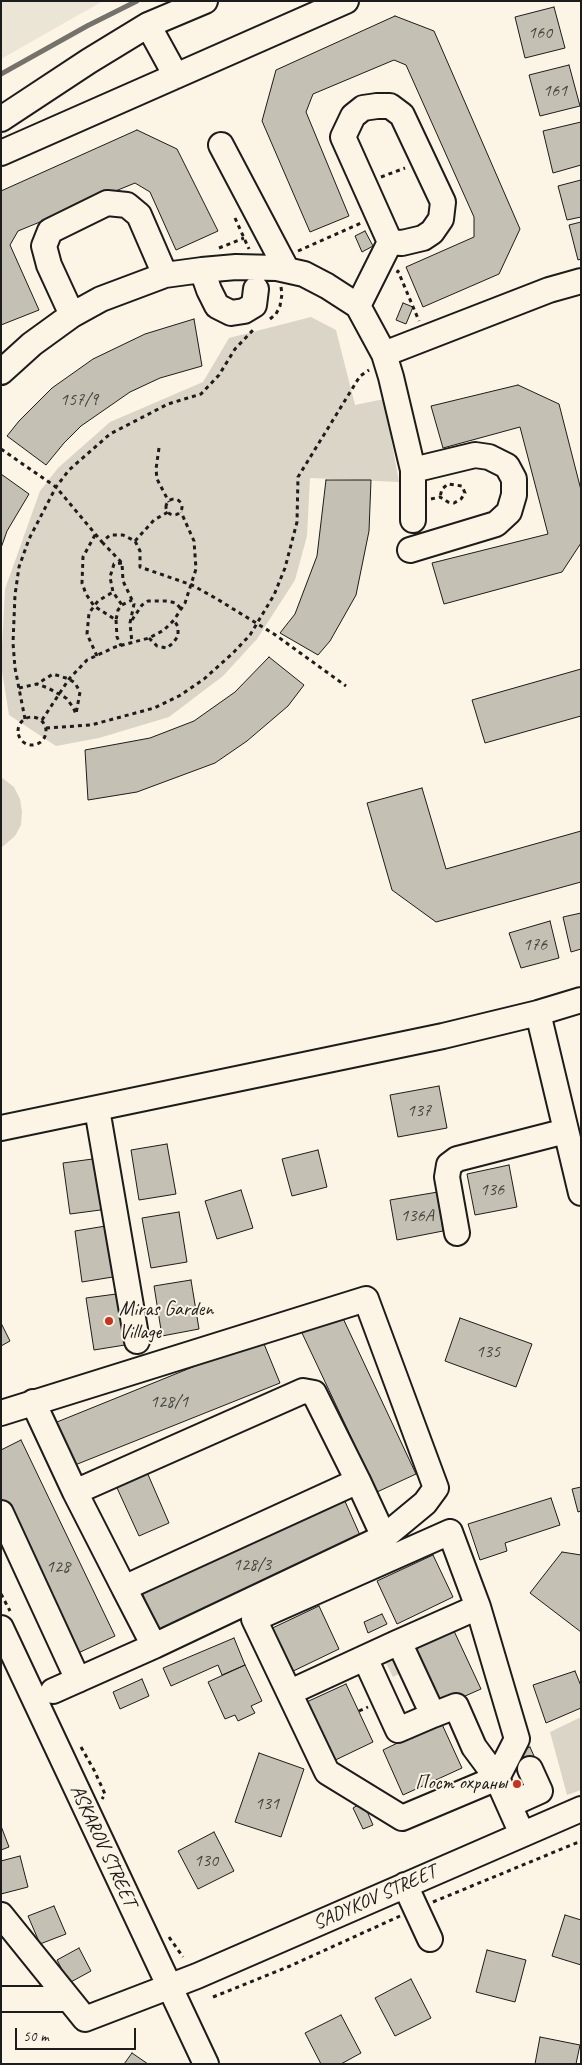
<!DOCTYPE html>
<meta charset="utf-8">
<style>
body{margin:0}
#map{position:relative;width:582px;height:2065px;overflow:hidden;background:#fcf5e5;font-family:Caveat,sans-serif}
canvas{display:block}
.frame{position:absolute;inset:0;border:2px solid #1c1c1c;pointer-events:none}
.scale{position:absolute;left:15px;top:2028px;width:121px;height:22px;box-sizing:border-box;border:2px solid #1c1c1c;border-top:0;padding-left:6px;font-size:15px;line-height:18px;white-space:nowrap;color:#1c1c1c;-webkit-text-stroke:4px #fcf5e5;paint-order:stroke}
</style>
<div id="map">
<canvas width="582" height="2065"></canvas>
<div class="frame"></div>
<div class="scale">50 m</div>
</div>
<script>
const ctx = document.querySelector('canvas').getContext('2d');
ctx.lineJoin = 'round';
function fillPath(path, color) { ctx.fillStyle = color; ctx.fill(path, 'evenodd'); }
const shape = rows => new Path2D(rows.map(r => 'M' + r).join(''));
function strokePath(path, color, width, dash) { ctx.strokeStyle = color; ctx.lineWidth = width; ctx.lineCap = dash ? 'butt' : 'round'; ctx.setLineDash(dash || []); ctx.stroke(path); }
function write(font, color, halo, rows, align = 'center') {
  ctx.font = font + ' Caveat,sans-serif'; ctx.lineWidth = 4; ctx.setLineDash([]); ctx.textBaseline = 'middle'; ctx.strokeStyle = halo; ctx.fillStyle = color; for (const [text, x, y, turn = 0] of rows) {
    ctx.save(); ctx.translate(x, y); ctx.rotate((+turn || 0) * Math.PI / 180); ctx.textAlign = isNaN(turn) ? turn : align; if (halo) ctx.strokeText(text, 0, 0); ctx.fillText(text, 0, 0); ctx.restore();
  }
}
fillPath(shape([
 [1,1,103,1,1,59]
]), '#ebe5d6');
fillPath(shape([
 [311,317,336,330,355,405,384,399,399,482,310,478,307,536,295,580,257,639,223,676,169,717,99,738,56,746,9,715,1,665,5,589,40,491,58,468,110,422,203,382,229,338],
 [1,777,14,787,20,799,22,812,21,825,15,836,1,848],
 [395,1654,403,1672,393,1677,384,1659],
 [581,1717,581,1790,567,1795,550,1732]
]), '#dbd5c8');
strokePath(shape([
 [1,74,87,26,137,1]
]), '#75726c', 5);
const building = shape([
 [554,7,565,48,525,58,515,17,554,7],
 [395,16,434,31,520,229,499,274,423,307,406,267,474,237,474,217,406,65,394,60,313,94,306,112,349,216,310,232,262,121,276,70,395,16],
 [569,65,580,106,540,116,529,75,569,65],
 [581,122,581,165,553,173,543,131,581,122],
 [137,130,177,149,218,231,176,250,150,192,135,183,18,231,10,245,39,310,1,325,1,191,137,130],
 [581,180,581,217,567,220,558,186,581,180],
 [581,222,581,259,578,260,569,225,581,222],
 [365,231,373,246,362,252,355,236,365,231],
 [403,303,413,307,406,324,396,320,403,303],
 [194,319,202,366,160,378,130,392,81,426,64,443,46,465,7,436,19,421,52,388,93,359,145,334,194,319],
 [518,385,559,404,581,490,581,543,562,572,444,604,432,563,548,534,520,427,443,448,431,406,518,385],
 [1,474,29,494,7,531,1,548,1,474],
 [326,480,371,480,369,531,356,595,330,641,318,655,280,633,295,614,317,556,326,480],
 [269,657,304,685,288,706,247,741,215,763,137,792,88,800,85,750,150,738,194,721,235,692,269,657],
 [581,669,581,716,485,743,472,700,581,669],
 [422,788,446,869,581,831,581,882,436,922,392,890,367,803,422,788],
 [581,913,581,949,571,952,563,917,581,913],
 [550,921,559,958,521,968,509,933,550,921],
 [439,1086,447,1128,398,1137,390,1095,439,1086],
 [167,1144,176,1194,139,1200,131,1150,167,1144],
 [318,1150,327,1187,292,1196,282,1159,318,1150],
 [100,1158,108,1209,70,1214,63,1163,100,1158],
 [509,1165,517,1207,475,1215,467,1174,509,1165],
 [241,1190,253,1228,217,1239,205,1201,241,1190],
 [438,1192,443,1231,397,1240,390,1200,438,1192],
 [179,1212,187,1262,151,1268,142,1218,179,1212],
 [112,1225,119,1276,82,1282,75,1231,112,1225],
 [191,1280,199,1329,162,1336,154,1286,191,1280],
 [124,1293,131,1344,94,1350,86,1298,124,1293],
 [341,1314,416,1474,377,1492,302,1333,341,1314],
 [460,1318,532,1344,516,1387,445,1361,460,1318],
 [1,1323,10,1341,1,1346,1,1323],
 [262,1339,280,1383,75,1465,57,1422,262,1339],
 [21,1440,115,1636,76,1654,1,1498,1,1450,21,1440],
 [143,1463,169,1523,139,1536,112,1477,143,1463],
 [581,1487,581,1511,578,1512,572,1489,581,1487],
 [551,1498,560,1525,505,1543,507,1551,480,1560,468,1524,551,1498],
 [344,1499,363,1542,159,1631,140,1588,344,1499],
 [562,1552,581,1555,581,1632,530,1593,562,1552],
 [433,1555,453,1597,397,1624,377,1581,433,1555],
 [319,1606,339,1649,285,1675,264,1632,319,1606],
 [382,1614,387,1624,368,1633,364,1622,382,1614],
 [454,1631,481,1689,438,1708,411,1651,454,1631],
 [234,1638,245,1665,222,1675,218,1665,171,1686,163,1668,234,1638],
 [245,1665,262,1701,251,1706,255,1713,238,1721,235,1715,225,1719,208,1682,245,1665],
 [575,1671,581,1686,581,1708,546,1723,533,1685,575,1671],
 [142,1679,149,1696,120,1709,113,1692,142,1679],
 [346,1684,373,1742,327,1764,300,1705,346,1684],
 [441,1722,462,1768,403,1795,383,1750,441,1722],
 [530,1747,538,1765,523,1770,516,1753,530,1747],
 [259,1753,304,1769,281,1837,235,1822,259,1753],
 [518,1780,521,1787,516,1789,513,1782,518,1780],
 [363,1802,373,1825,363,1829,353,1808,363,1802],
 [1,1826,9,1847,1,1850,1,1826],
 [214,1832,234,1871,198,1889,178,1851,214,1832],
 [20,1856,28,1887,1,1894,1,1861,20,1856],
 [54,1906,66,1934,40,1944,28,1916,54,1906],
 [565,1915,581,1920,581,1965,552,1956,565,1915],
 [79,1948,91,1971,69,1983,57,1960,79,1948],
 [487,1950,526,1960,515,2002,476,1992,487,1950],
 [411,1979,431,2018,395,2036,375,1998,411,1979],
 [341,2015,361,2053,341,2064,321,2064,305,2033,341,2015],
 [540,2037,580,2045,576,2064,535,2064,540,2037],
 [132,2053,148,2064,124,2064,132,2053]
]);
fillPath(building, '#c4c0b3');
strokePath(building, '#1c1c1c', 1);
const minor = shape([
 [148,25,176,76],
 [377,106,390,106,402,115,443,202,441,219,432,232,423,238,402,243,390,242,343,137,353,116,363,108,377,106],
 [1,119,89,61,148,25,205,1],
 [221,145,287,270],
 [1,153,346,1],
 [202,270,209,290,217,306,231,313,244,311,254,305,256,289],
 [358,306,390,242],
 [72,315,49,265,44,246,50,231,107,203,127,205,139,215,165,275],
 [384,354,549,290,581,281],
 [1,372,32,344,72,315,101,299,165,275,202,270,236,267,277,268,304,274,327,286,358,306,384,354,391,377,413,470,413,520],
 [410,550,496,524,509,512,514,495,514,479,507,466,489,457,475,455,413,470],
 [538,1013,581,1193],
 [97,1109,137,1341],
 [1,1128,443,1036,538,1013,581,1000],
 [457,1233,447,1177,449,1165,457,1159,566,1131],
 [33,1402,75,1492,303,1391,314,1393,358,1481,124,1588,154,1646],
 [1,1413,366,1299,436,1488,425,1503,384,1537,154,1646,53,1691],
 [358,1481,384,1537],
 [75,1492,124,1588],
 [1,1513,78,1680],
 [450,1532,478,1607,517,1739,497,1778,402,1818,327,1772,254,1619,450,1532],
 [478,1607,399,1642,433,1715,456,1706,474,1747,497,1778,522,1834],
 [1,1628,206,2064],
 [365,1658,398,1730,433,1715],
 [297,1689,399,1642],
 [509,1805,540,1791,530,1769],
 [405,1885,430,1939],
 [1,1915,85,2019,197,1976,581,1809],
 [1,1999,68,1999]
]);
strokePath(minor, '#1c1c1c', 28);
strokePath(shape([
 [381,177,405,168],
 [235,218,249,249],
 [219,248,244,238],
 [298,251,361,223],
 [397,273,398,271,419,321],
 [270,319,276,314,280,306,282,294,281,287],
 [159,448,156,469,157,479,169,502],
 [1,449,56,487,102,542,110,535,123,535,135,541,140,551,140,567,192,585,217,599,274,634,346,686],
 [431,499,440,497,448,502,454,503,461,499,465,493,462,486,448,484,442,489,440,497],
 '166 507a8 8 0 1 1 16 0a8 8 0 1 1-16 0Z',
 [95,535,83,557,82,583,86,594,94,606,116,620,118,610,122,605,132,600],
 [135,541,154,520,168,512],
 [102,542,122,563,123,581,134,604,130,623,132,643],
 [122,563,114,564,110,577,113,592,122,605],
 [116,620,117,637,121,646],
 [132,620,142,605,148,601,167,601,176,603,181,609],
 [149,638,157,646,167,648,173,643,178,636,178,627,174,620],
 [97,656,87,634,89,613,98,601,113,592],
 [19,688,37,684,48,688,66,698,73,707,76,714,80,692,75,683,69,679,53,674,37,684],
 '18 731a14 14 0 1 1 28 0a14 14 0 1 1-28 0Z',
 [25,719,15,668,13,643,15,595,19,567,29,539,56,487,69,470,110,434,168,404,201,394,219,375,235,349,254,329],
 [42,720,69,679,87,660,115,647,149,638,164,630,174,620,185,603,196,569,194,541,181,512],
 [46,728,91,725,154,708,179,696,204,679,233,653,250,635,274,595,285,568,297,522,298,477,360,376,369,370],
 [1,1594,10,1611],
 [359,1711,368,1707],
 [81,1747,94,1770,105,1794,102,1799],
 [433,1902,581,1841],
 [169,1937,183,1957],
 [213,1997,290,1966,400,1916]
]), '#1c1c1c', 3, [4, 4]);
strokePath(minor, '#fcf5e5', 24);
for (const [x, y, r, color] of [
 [109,1321,5,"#c8321e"],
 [517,1784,5,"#c8321e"]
]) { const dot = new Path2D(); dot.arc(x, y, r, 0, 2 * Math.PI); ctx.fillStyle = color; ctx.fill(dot); strokePath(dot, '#fcf5e5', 2); }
write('18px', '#464542', null, [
 ["160",540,33],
 ["161",555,91],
 ["157/9",79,400],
 ["176",535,945],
 ["137",419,1111],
 ["136",492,1190],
 ["136А",417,1216],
 ["135",488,1352],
 ["128/1",169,1402],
 ["128/3",252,1565],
 ["128",58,1567],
 ["131",267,1804],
 ["130",206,1861]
]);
write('20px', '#1c1c1c', '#fcf5e5', [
 ["Miras Garden",119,1310],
 ["Village",119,1333],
 ["Пост охраны",507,1784,"right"]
], 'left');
write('20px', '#1c1c1c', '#fcf5e5', [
 ["ASKAROV STREET",103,1846,65],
 ["SADYKOV STREET",375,1898,-24]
]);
</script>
